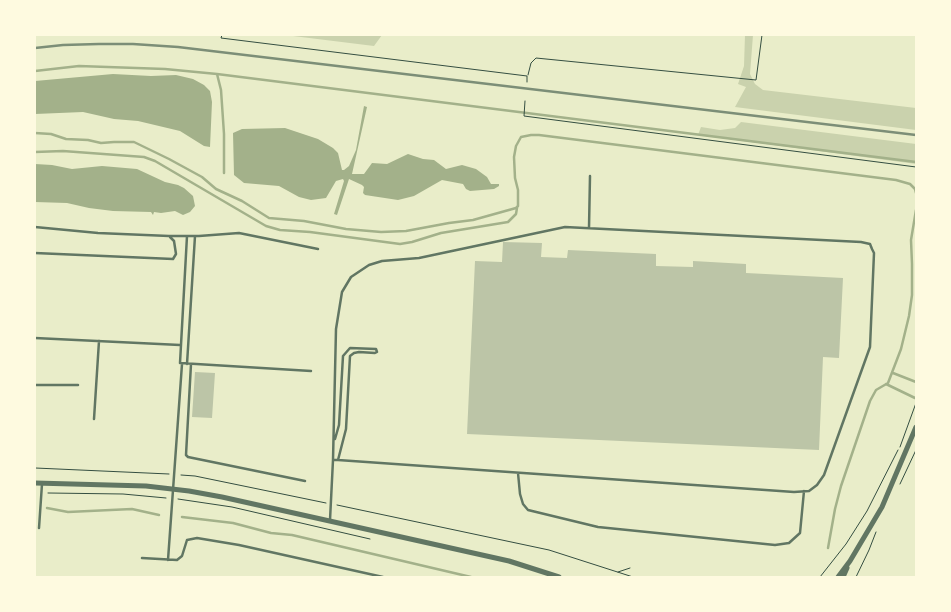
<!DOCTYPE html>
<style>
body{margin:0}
#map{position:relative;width:951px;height:612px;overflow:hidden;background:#e9edc9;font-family:"DM Sans",sans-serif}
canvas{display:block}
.frame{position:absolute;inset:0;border:36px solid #fefae0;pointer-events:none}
</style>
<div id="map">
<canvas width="951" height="612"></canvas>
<div class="frame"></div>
</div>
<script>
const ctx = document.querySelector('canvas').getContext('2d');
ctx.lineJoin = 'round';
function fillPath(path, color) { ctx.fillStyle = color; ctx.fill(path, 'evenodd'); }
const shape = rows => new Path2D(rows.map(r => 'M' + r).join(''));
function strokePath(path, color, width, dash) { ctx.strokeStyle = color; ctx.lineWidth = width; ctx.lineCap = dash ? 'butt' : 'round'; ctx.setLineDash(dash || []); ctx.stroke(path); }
fillPath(shape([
 [285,35,382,35,374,46],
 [745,35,753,35,750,74,755,84,763,90,916,108,916,130,735,107,746,87,738,84,744,66],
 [741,122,916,144,916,164,698,135,701,127,720,130,735,128]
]), '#cad2ad');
fillPath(shape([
 [113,74,151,76,176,75,193,79,204,85,210,91,212,102,210,147,204,146,180,131,138,121,114,119,83,112,35,114,35,81],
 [364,106,367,107,352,174,364,174,372,163,387,164,408,154,423,159,434,160,446,169,462,165,476,169,487,177,491,184,499,184,499,186,494,189,470,191,466,189,463,184,442,180,414,196,398,200,365,195,363,193,364,187,362,185,349,179,337,215,334,214,344,181,343,179,336,181,326,198,311,200,299,197,279,186,244,183,234,175,233,133,242,129,285,128,318,139,333,148,338,153,342,170,344,170,349,166,356,150],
 [35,164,52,165,72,169,102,166,137,169,165,182,178,185,184,188,193,196,195,206,190,212,183,215,175,211,161,213,154,212,153,215,151,212,113,211,89,208,67,203,35,202]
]), '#a3b18a');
strokePath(shape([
 [35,71,79,66,165,69,217,74,916,162],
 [217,74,221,90,224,134,224,173],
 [35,133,51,134,66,139,88,140,101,143,114,142,134,142,169,159,202,177,216,189,242,201,269,218,304,221,346,229,381,232,406,231,449,223,473,220,516,208,518,206,518,190,515,178,514,157,516,146,521,137,531,135,539,135,896,180,910,184,915,189,916,193],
 [35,152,63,151,144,157,155,161,266,226,280,230,310,232,400,244,412,242,441,233,508,222,516,214,517,208],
 [893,373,916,382],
 [886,384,915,398],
 [47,508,68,512,132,509,159,515],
 [182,517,233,523,271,533,292,535,471,577],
 [828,548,835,509,841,486,870,401,876,390,888,383,901,349,909,316,912,295,912,264,911,240,916,210]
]), '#a3b18a', 2.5);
fillPath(shape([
 [503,242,542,243,541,257,567,258,568,250,656,254,656,266,693,267,693,261,746,264,746,273,843,278,839,358,823,357,819,450,467,434,475,261,502,262],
 [195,372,215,373,212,418,192,417]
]), '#bcc5a7');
strokePath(shape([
 [222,35,221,38,527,76,527,82],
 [528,75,531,63,536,58,756,80,762,35],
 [525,101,524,116,916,167],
 [900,447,916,403],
 [35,468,169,474],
 [181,475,195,476,326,503],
 [900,484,916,450],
 [48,493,123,494,166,498],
 [178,499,232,507,370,539],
 [337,505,549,550,633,577],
 [618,572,630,568],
 [820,577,846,544,867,511,898,450],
 [856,577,869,550,876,532]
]), '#344e41', 1);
strokePath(shape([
 [35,227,98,233,169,236,199,236,239,233,318,249],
 [589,228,590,176],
 [187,236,180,363,311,371],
 [35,253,173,259,176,254,174,241,170,237],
 [35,338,180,345],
 [187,364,195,236],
 [191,364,186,455,188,457,305,481],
 [35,385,78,385],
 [94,419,99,341],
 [333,460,336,329,342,292,351,277,369,265,382,261,419,258,565,227,861,242,870,244,872,249,874,253,870,347,824,475,817,485,809,491,794,492,338,460],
 [518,473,520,494,523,504,528,510,598,527,775,545,789,543,800,533,804,491],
 [330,520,333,460,338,460,346,429,350,356,354,353,359,352,375,353,377,352,376,349,350,348,343,356,339,425,335,439],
 [39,528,42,484],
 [142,558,177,560,182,556,187,540,197,538,239,545,383,577],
 [168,560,182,364]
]), '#617663', 2.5);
strokePath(shape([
 [35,483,146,486,189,491,222,497,509,561,559,577],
 [838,577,850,561,882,507,916,427],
 [843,577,847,568]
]), '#617663', 5);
strokePath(shape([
 [35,48,63,45,99,44,133,44,178,47,916,135]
]), '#7c8e77', 2.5);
</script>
